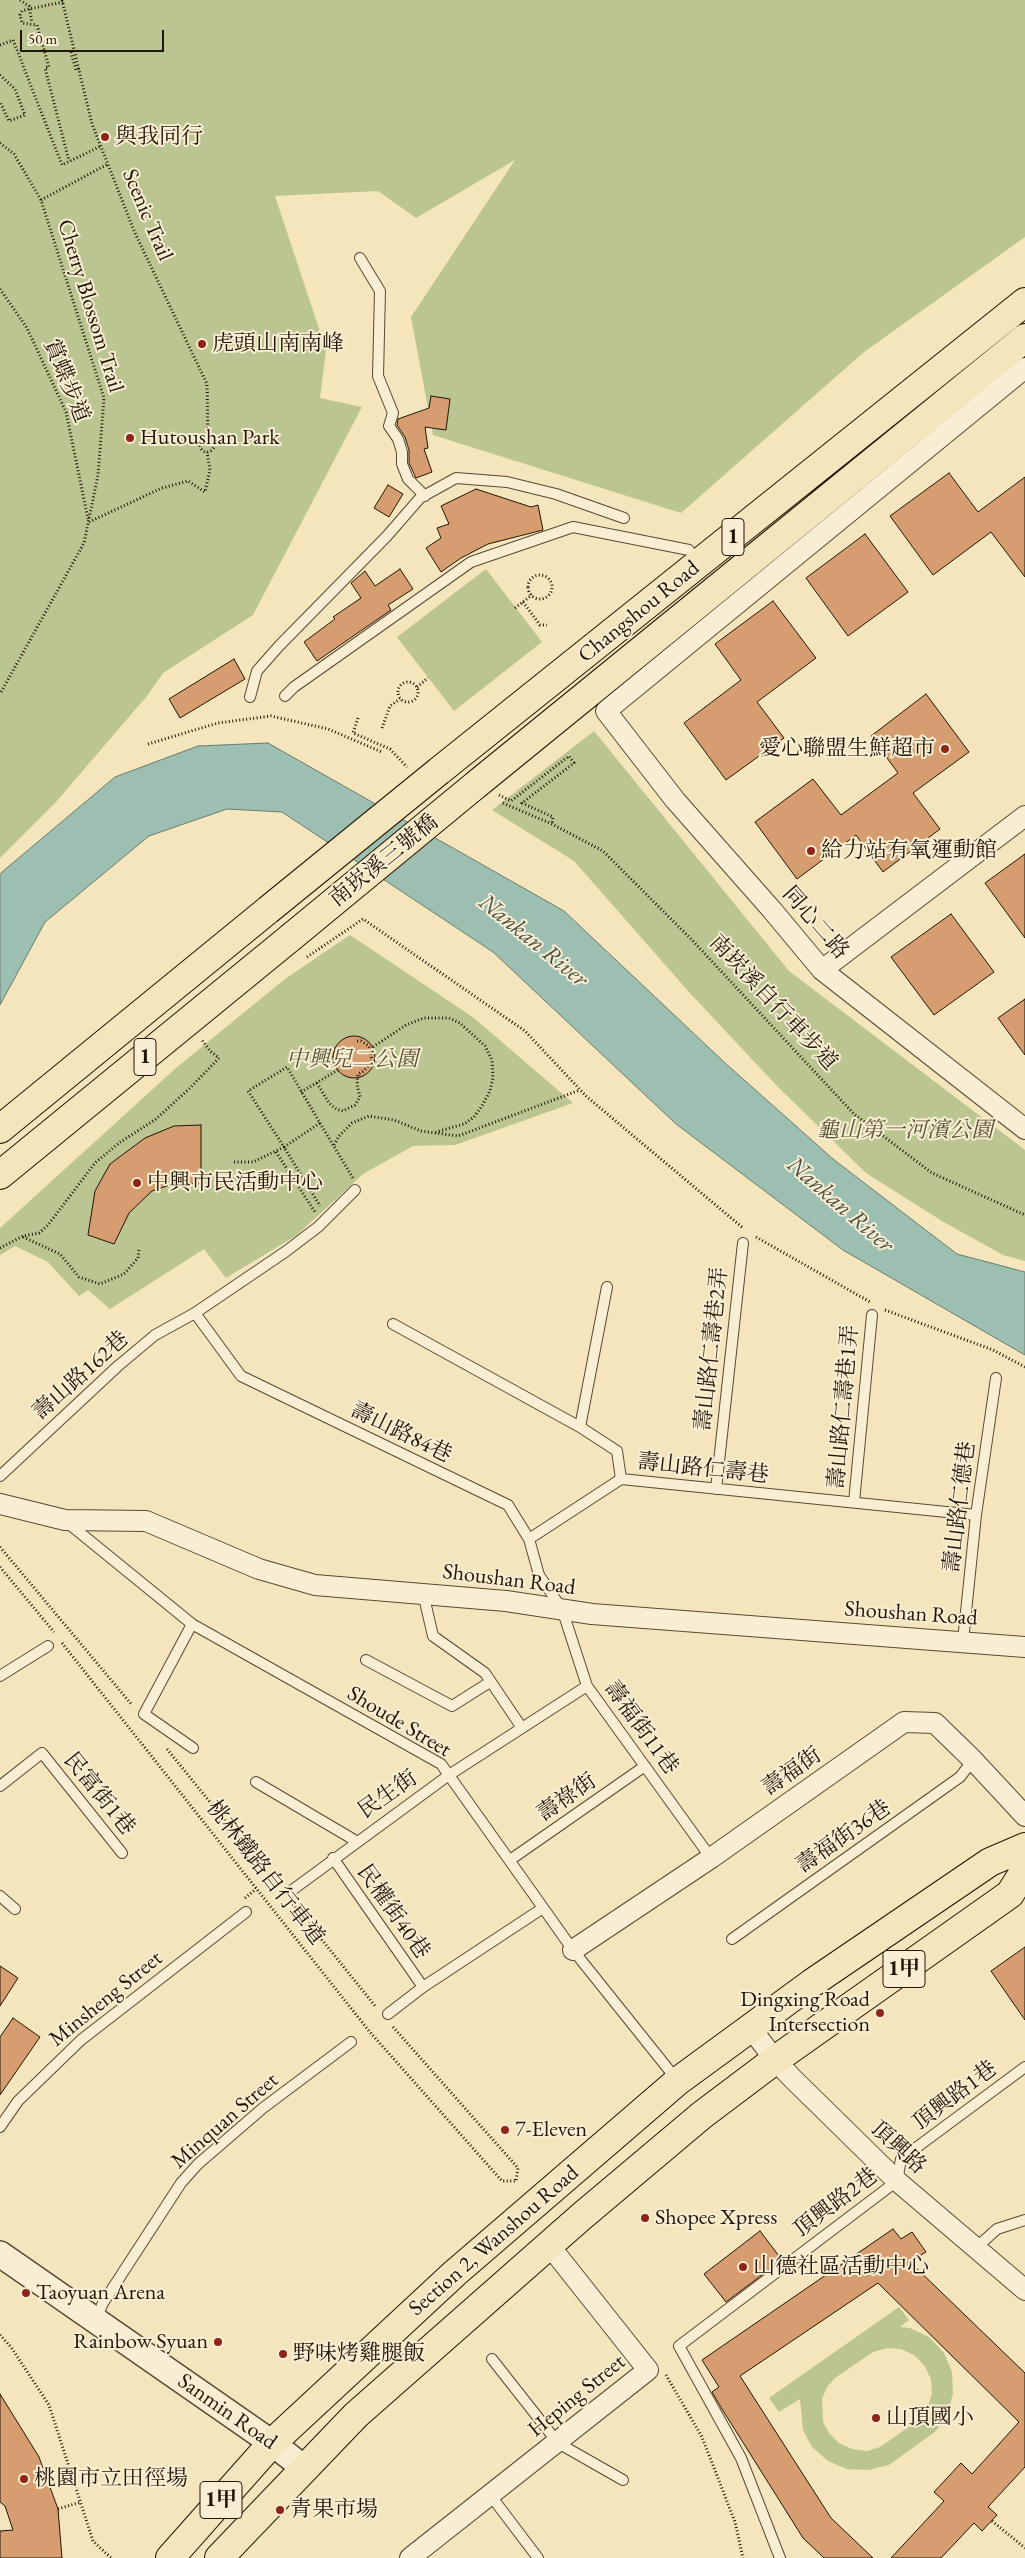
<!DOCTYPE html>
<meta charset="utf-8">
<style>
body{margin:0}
#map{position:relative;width:1025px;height:2558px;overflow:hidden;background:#f5e5bc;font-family:"EB Garamond",serif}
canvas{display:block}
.scale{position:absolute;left:20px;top:30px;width:144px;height:22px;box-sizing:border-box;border:2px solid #221505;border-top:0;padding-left:6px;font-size:15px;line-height:18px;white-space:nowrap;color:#221505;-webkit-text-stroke:4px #f8eed3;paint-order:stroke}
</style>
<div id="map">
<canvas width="1025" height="2558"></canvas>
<div class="scale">50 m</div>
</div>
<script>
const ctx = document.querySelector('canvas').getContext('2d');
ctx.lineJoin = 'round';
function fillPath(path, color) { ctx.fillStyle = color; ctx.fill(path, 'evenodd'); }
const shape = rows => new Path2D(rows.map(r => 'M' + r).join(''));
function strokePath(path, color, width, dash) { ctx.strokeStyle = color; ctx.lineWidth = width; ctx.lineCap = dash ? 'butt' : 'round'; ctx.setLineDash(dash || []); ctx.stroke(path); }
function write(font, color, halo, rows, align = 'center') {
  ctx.font = font + ' "EB Garamond","Noto Serif TC",serif'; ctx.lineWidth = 4; ctx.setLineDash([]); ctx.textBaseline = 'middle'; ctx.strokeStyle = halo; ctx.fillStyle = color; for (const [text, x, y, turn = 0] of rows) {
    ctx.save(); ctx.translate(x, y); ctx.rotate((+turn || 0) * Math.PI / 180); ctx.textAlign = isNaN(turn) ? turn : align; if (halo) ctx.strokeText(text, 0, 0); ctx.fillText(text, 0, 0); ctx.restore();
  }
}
fillPath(shape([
 [0,0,1025,0,1025,237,864,352,681,513,433,435,411,317,515,160,416,218,378,191,275,196,326,350,320,398,362,407,253,615,163,673,147,696,55,803,0,858],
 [486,569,542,642,454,711,397,637],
 [594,731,789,971,1025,1150,1025,1261,1003,1255,942,1221,866,1173,776,1085,689,992,574,861,492,810],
 [350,935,474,1018,573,1103,455,1145,413,1146,363,1174,297,1235,226,1278,204,1249,110,1309,88,1290,79,1296,48,1262,15,1246,0,1255,0,1228,176,1068,285,979],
 [899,2307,909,2320,900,2327,910,2328,929,2337,944,2353,952,2372,953,2393,948,2413,936,2431,889,2465,868,2470,847,2469,828,2461,812,2447,803,2430,800,2399,779,2412,769,2398],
 [887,2348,901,2349,914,2355,924,2365,931,2379,932,2393,928,2407,920,2419,880,2447,867,2451,852,2449,839,2443,829,2433,823,2422,822,2399,827,2387,835,2378,873,2352]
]), '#bbc591');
const water = shape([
 [268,743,564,911,724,1062,833,1159,957,1254,1025,1272,1025,1355,843,1250,676,1124,493,952,282,812,227,809,149,836,45,922,0,1005,0,875,2,872,115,777,198,746,268,743]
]);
fillPath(water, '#9cbfb2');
strokePath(water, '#6b7b6d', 1);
const building = shape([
 [431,396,450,399,446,430,425,427,428,448,424,449,432,472,416,478,409,463,409,450,405,437,397,425,398,419,429,408,431,396],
 [949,473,978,512,1025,477,1025,577,991,532,933,575,890,516,949,473],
 [388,485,403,494,389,517,374,508,388,485],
 [476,489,531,507,538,505,543,530,488,544,461,558,441,572,426,548,441,538,437,528,449,524,441,506,476,489],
 [865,534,908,592,848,636,806,578,865,534],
 [400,569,413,589,388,605,391,610,317,661,304,642,335,619,333,617,361,598,351,583,365,571,375,586,400,569],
 [773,601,816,658,757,702,784,738,726,780,684,723,741,680,715,644,773,601],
 [234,659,245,679,180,718,169,699,234,659],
 [926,694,969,752,913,793,940,829,883,872,856,835,797,879,755,822,813,779,841,815,898,773,871,736,926,694],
 [1025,854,1025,938,985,883,1025,854],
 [951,914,994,972,934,1015,891,957,951,914],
 [1025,999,1025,1055,998,1018,1025,999],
 '333 1057a21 21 0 1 1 42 0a21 21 0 1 1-42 0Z',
 [201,1125,201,1184,178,1182,152,1191,129,1213,114,1244,88,1235,95,1191,110,1164,145,1138,174,1126,201,1125],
 [1025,1947,1025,2020,991,1971,1025,1947],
 [0,1966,18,1978,0,2006,0,1966],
 [13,2018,40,2037,0,2095,0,2037,13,2018],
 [893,2229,901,2239,912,2232,926,2252,910,2262,1025,2373,1025,2467,988,2507,997,2515,982,2531,974,2523,941,2558,891,2558,944,2501,934,2492,961,2463,972,2474,1019,2422,878,2283,740,2376,831,2518,873,2558,824,2558,803,2538,722,2409,712,2392,719,2387,702,2360,893,2229],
 [760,2231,782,2260,726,2302,704,2274,760,2231],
 [0,2394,39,2457,58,2509,62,2558,0,2558,0,2531,13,2530,5,2506,0,2502,0,2394]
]);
fillPath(building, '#d69e70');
strokePath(building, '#221505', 1);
const service = shape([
 [360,258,380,291,378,376,393,413,389,426,398,439,402,452,402,464,408,479,425,496],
 [285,696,294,687,471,562,573,527,689,550],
 [250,697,257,671,279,646,387,536,420,498,456,478,507,482,556,494,624,518],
 [195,1313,241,1376,508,1505,529,1539,539,1575,562,1609,587,1686,711,1858],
 [393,1324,580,1427,617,1451,621,1479,976,1515],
 [580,1427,607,1287],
 [0,1476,118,1366,155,1335,195,1313,285,1252,318,1227,355,1190],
 [716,1489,743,1243],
 [854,1502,872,1315],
 [68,1523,192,1624,441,1764,573,1950,677,2080],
 [529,1539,621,1479],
 [423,1593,433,1636,485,1673,522,1728],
 [192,1624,144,1714,193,1748],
 [963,1641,976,1515,996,1378],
 [366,1660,452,1706,490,1682],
 [0,1676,48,1646],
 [256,1782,356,1841],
 [0,1786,42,1753,122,1853],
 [333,1858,423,1987],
 [510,1860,645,1766],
 [291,1891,449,1775,587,1686],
 [0,1896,15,1909],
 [732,1939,960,1777,973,1760],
 [388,2014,423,1987,543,1908],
 [0,2127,18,2101,81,2040,246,1912],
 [977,2247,997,2229,1025,2220],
 [95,2321,103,2303,181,2183,198,2164,263,2108,351,2042],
 [492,2359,558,2443,623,2480],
 [491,2496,538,2558],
 [780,2558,741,2458,679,2346,897,2181,901,2159,1025,2067]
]);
const minor = shape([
 [1025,368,606,711,675,800,772,910,822,970,1025,1129],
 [822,970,1025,816],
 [0,1504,65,1520,146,1521,259,1569,315,1585,506,1601,592,1614,1025,1647],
 [573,1950,711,1858,904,1722,935,1723,973,1760,1025,1816],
 [750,2027,775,2060,793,2079,897,2181,1025,2290],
 [410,2558,648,2370,549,2245]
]);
const tertiary = shape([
 [0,2254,272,2443,304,2468]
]);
const primary = shape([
 [439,771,1025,302],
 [478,783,1025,338],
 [0,1129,268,910],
 [0,1175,290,938],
 [170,2558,272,2443,455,2273,678,2081,812,1983,990,1862,1025,1847],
 [219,2558,356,2415,582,2216,702,2115,775,2060,1010,1894,1025,1870]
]);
strokePath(service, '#574933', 12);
strokePath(minor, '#574933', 22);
strokePath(tertiary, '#574933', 28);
strokePath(primary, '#221505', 30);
strokePath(shape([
 [20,0,29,6,32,23],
 [62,0,92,124,135,233,207,384,208,438],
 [63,2,29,9,22,11,20,15,22,23,37,25,49,67,45,68,69,161],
 [0,45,13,40,62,165,101,146],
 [71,52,76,70,80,68],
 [0,75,15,89,25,115,9,121,0,102],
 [0,143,14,154,41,200,104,398,98,475,84,543,0,694],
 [41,200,108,164],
 [0,289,27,328,66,412,88,519],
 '200 445a7 7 0 1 1 14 0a7 7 0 1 1-14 0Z',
 [89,522,162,488,188,481,205,492,210,470,207,452],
 '528 587a12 12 0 1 1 24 0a12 12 0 1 1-24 0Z',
 [523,602,540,625,547,625],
 [515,608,532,595],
 '398 692a10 10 0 1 1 20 0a10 10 0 1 1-20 0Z',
 [417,687,428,678],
 [382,728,390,706,400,699],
 [148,744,218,723,271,716,328,729,382,752],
 [499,795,511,801,569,756,574,763,522,803,553,817,552,824],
 [503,803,552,824,603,851,692,940,854,1114,932,1173,1025,1215],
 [307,957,363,919,525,1031,586,1096,743,1228],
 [373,1047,406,1025,424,1018,449,1018,460,1023,485,1046,492,1060,493,1078,490,1091,482,1106,474,1117,464,1124,436,1132],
 [301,1092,338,1070],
 [320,1123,353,1178],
 [334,1145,339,1136,352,1123,369,1116,394,1120,421,1131,458,1136,580,1090],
 [276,1152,315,1212],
 [234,1162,253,1162,284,1147,248,1091,287,1067,320,1123,284,1147,320,1206],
 [23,1237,60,1254,79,1277,100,1284,124,1274,138,1258,139,1249],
 [756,1237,870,1302],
 [0,1248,23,1236,39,1233,48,1225,95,1163,119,1143,156,1119,190,1088,219,1058,210,1051,202,1040],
 [885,1310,993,1350,1025,1367],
 [0,1547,132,1705],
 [0,1567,54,1632],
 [62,1643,369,2031,502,2181,516,2181],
 [167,1749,278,1886],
 [245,1898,256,1889],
 [293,1904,376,2007],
 [393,2027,518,2168,516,2181],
 [0,2335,11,2347,49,2405,93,2541,111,2558],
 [666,2375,702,2437,735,2522,743,2558],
 [58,2509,81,2502],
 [992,2521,1025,2548]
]), '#221505', 3, [1, 2.5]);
strokePath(service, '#f8eed3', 10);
strokePath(minor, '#f8eed3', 20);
strokePath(tertiary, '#f8eed3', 25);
strokePath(primary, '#f5e5bc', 28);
const primaryBridge = shape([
 [268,910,439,771],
 [290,938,478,783]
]);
strokePath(primaryBridge, '#221505', 30, []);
strokePath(shape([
 [358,718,353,733,390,749,407,767],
 [317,1083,329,1103,336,1109,343,1111,355,1105,360,1097,357,1085,358,1074,364,1071,372,1060,369,1046,361,1041,355,1041]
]), '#221505', 3, [1, 2.5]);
strokePath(primaryBridge, '#f5e5bc', 28);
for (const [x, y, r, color] of [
 [105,137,5,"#8f2418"],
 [202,344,5,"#8f2418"],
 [130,438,5,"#8f2418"],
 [945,749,5,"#8f2418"],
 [811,851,5,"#8f2418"],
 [137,1183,5,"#8f2418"],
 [880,2013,5,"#8f2418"],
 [505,2130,5,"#8f2418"],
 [645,2218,5,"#8f2418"],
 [743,2267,5,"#8f2418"],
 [26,2293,5,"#8f2418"],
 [218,2342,5,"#8f2418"],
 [283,2354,5,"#8f2418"],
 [876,2418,5,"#8f2418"],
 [24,2479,5,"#8f2418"],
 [280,2510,5,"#8f2418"]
]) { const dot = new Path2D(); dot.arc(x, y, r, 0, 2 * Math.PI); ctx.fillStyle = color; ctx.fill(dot); strokePath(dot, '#f8eed3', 2); }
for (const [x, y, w] of [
 [733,537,22],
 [145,1057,22],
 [904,1969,42],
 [221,2500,42]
]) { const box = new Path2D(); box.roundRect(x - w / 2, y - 18.5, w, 37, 4); ctx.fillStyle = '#f8eed3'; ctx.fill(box); strokePath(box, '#221505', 1); }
write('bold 21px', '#221505', null, [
 ["1",733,537],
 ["1",145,1057],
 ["1甲",904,1969],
 ["1甲",221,2500]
]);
write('22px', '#221505', '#f8eed3', [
 ["與我同行",115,137],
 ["虎頭山南南峰",212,344],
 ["Hutoushan Park",140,438],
 ["愛心聯盟生鮮超市",935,749,"right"],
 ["給力站有氧運動館",821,851],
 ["中興市民活動中心",147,1183],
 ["Dingxing Road",870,2000,"right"],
 ["Intersection",870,2025,"right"],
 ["7-Eleven",515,2130],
 ["Shopee Xpress",655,2218],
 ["山德社區活動中心",753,2267],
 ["Taoyuan Arena",36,2293],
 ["Rainbow Syuan",208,2342,"right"],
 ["野味烤雞腿飯",293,2354],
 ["山頂國小",886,2418],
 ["桃園市立田徑場",34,2479],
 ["青果市場",290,2510]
], 'left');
write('22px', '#221505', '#f8eed3', [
 ["Scenic Trail",147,215,67],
 ["Cherry Blossom Trail",90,306,73],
 ["賞蝶步道",66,381,68],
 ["Changshou Road",639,612,-39],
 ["南崁溪三號橋",384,861,-39],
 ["同心二路",815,923,49],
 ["南崁溪自行車步道",773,1003,47],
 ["壽山路仁壽巷2弄",712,1349,-84],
 ["壽山路162巷",81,1376,-42],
 ["壽山路仁壽巷1弄",844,1407,-85],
 ["壽山路84巷",401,1433,26],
 ["壽山路仁壽巷",703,1469,6],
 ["壽山路仁德巷",960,1507,-83],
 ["Shoushan Road",509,1580,7],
 ["Shoushan Road",911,1614,4],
 ["Shoude Street",399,1722,31],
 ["壽福街11巷",641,1728,54],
 ["壽福街",792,1772,-35],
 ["民富街1巷",99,1794,51],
 ["民生街",388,1795,-35],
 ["壽祿街",567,1798,-35],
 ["壽福街36巷",844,1837,-35],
 ["桃林鐵路自行車道",265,1873,52],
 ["民權街40巷",393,1912,55],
 ["Minsheng Street",106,1999,-39],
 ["頂興路1巷",955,2096,-37],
 ["Minquan Street",225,2121,-41],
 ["頂興路",898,2148,43],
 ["頂興路2巷",836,2203,-37],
 ["Section 2, Wanshou Road",494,2241,-41],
 ["Heping Street",577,2396,-39],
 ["Sanmin Road",227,2412,35]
]);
write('italic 22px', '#585336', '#f8eed3', [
 ["中興兒二公園",352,1060],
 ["龜山第一河濱公園",905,1131]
]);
write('italic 24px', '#4d5042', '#f8eed3', [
 ["Nankan River",533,941,39],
 ["Nankan River",840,1205,41]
]);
</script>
